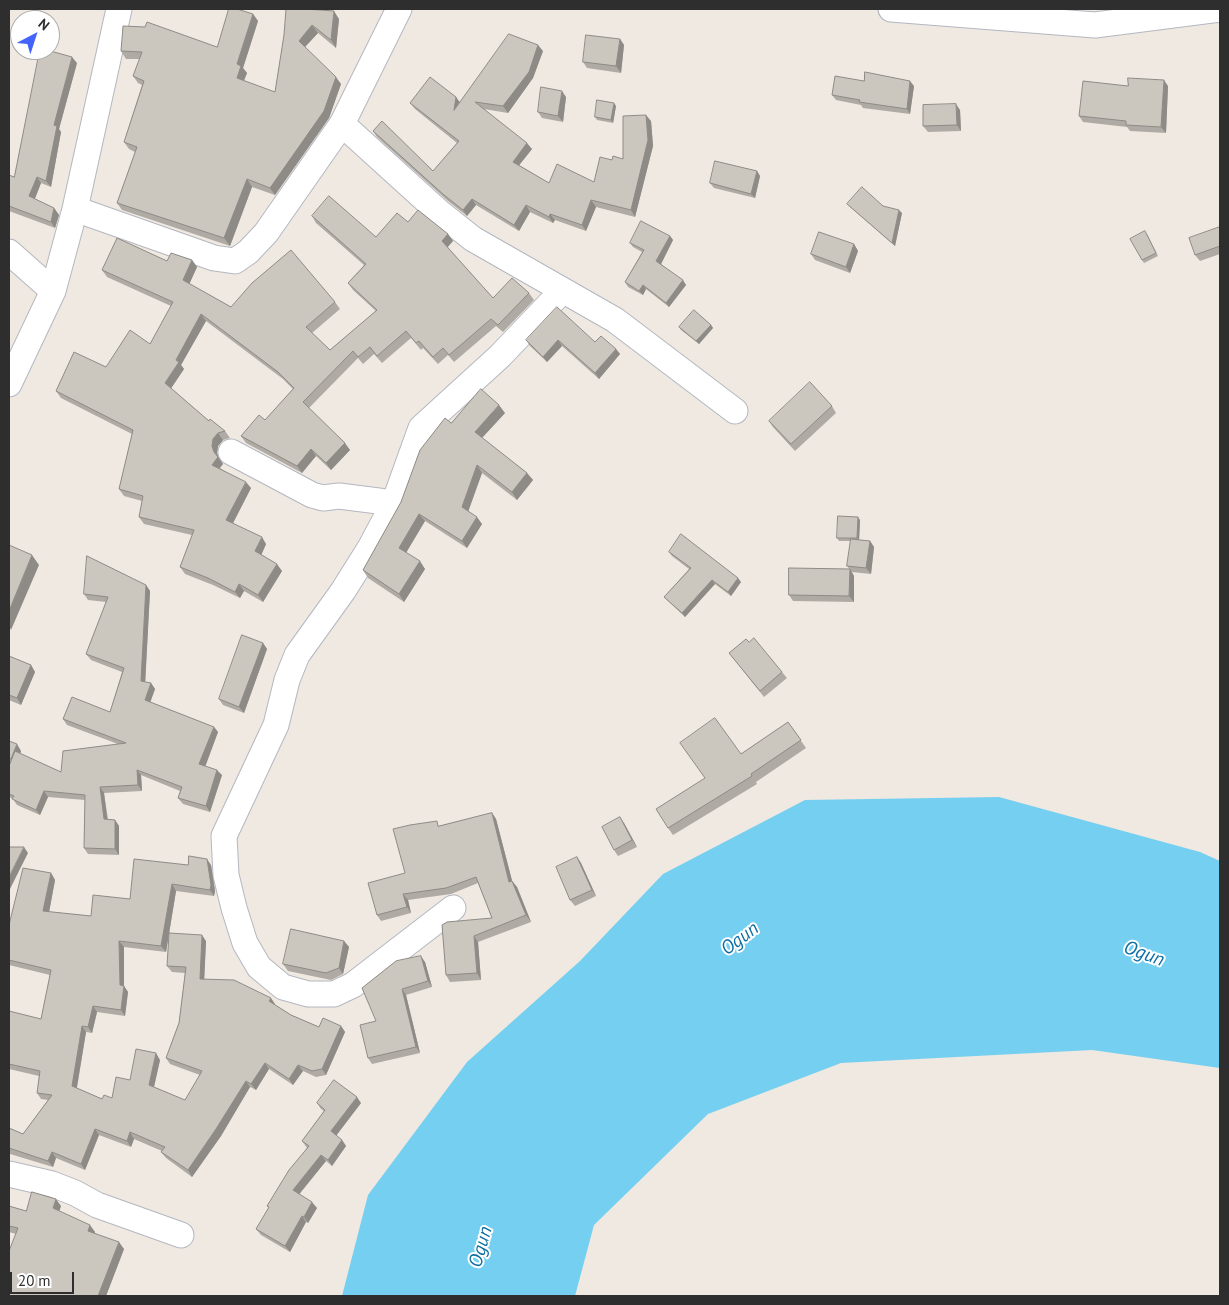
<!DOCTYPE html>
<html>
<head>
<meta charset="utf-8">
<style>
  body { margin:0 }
  #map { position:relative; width:1229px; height:1305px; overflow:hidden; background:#efe9e1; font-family:"PT Sans",sans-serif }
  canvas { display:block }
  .frame { position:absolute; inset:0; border:10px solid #2e2e2e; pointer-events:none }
  .north { position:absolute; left:10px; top:10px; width:50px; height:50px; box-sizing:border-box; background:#fff; border:1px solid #ababab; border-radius:50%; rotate:40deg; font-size:14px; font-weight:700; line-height:20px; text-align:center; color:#2e2e2e }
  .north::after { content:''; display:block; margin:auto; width:18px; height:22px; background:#4264fb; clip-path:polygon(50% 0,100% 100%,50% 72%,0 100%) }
  .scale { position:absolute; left:10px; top:1272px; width:64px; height:22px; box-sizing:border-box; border:2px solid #2e2e2e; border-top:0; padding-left:6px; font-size:15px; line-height:18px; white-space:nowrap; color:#2e2e2e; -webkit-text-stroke:4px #fff; paint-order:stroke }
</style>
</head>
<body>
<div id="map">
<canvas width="1229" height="1305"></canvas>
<div class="frame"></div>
<div class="north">N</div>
<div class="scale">20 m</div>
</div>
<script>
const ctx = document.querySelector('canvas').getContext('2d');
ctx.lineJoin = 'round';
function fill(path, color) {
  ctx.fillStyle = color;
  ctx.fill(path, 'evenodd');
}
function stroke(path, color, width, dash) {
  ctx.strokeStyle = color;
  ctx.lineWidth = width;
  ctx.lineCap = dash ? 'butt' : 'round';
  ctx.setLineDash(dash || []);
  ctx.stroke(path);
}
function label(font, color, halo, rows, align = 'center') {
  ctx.font = font + ' "PT Sans",sans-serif';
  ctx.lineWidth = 4;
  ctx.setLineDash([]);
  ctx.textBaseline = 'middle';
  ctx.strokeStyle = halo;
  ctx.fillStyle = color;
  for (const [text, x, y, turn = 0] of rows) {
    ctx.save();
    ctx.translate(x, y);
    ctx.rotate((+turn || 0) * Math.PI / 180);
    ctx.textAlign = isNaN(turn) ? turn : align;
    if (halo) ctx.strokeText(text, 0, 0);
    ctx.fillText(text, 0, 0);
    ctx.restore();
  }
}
const water = new Path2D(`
  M999 797 1200 852 1220 861V1068L1092 1050 841 1063 708 1114 594 1225 575 1296H342L368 1195 467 1062 580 961 663 874 805 800Z`);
const minor = new Path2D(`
  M891 9 1095 25 1220 9
  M342 124 439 212 473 239 615 320 735 411
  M75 209 214 258 235 261 248 252 266 233 342 124 399 9
  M9 252 53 291
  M9 384 53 291 75 209 119 9
  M231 452 312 495 323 498 339 496 394 503
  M453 908 353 985 334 994H308L283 987 259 967 245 943 234 908 226 875 224 836 276 725 287 680 297 655 343 591 370 548 394 503 421 428 500 356 562 291
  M9 1174 52 1184 75 1193 97 1205 181 1235`);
const wall = new Path2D(`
  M253 14 258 21 243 68 247 73 244 81 275 92 284 35 339 19 336 48 318 33 305 47 341 84 329 118 275 195 252 187 230 246 122 210 117 203 135 152 129 149 124 142 142 85 138 83 133 76 140 59H126L121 51 217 47Z
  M620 39 624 45 621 73 587 68 583 62Z
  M543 51 533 78 508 113 484 109 532 149 519 165 549 183 594 182 612 160 623 159 651 121 653 146 635 217 596 207 586 231 555 220 553 223 530 212 519 231 476 205 467 216 448 201 377 137 373 131 433 171 457 143 415 109 410 103 456 97 459 102Z
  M77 63 59 129 61 132 51 187 41 183 35 199 54 208 59 215 55 228 9 211V175L14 177Z
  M864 81 914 86 910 114 863 108 861 105 836 100 832 95Z
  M1128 86H1168L1166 133 1130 131 1127 127 1083 122 1079 116Z
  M566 97 563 122 542 118 538 112Z
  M616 106 613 123 597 120 595 117Z
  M960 110 961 131 928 132 923 126Z
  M757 171 760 176 755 198 714 188 710 183Z
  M847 204 883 206 902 213 895 246 850 207Z
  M312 216 376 237 408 222 448 234 453 241 447 247 493 298 529 293 534 300 503 332 496 326 454 362 448 355 438 364 423 348 421 350 411 338 382 363 374 354 363 364 358 358 309 408 350 450 331 470 316 456 302 473 246 443 241 436 265 420 293 389 283 379 206 321 181 365 184 369 171 388 209 421 225 431 230 438 223 440 218 446 217 453 218 456 223 464 220 468 251 488 233 523 266 544 261 555 282 571 263 602 244 591 240 598 213 585 185 574 180 567 192 535 144 524 139 517 142 501 124 496 119 489 132 434 61 398 56 391 106 367 150 344 171 306 107 277 102 270 167 261 192 260 197 267 189 284 231 307 335 302 340 309 312 333 330 350 376 311 353 290 348 283 364 265 316 223Z
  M1220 227V254L1200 261 1195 255Z
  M1147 234 1158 256 1144 263 1142 260Z
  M670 236 673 240 661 264 686 285 669 307 646 289 643 295 628 287 625 282 642 252 633 247 630 243Z
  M854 244 858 251 850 273 815 260 811 254Z
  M711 325 713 328 699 344 681 330 679 327Z
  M526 340 595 342 616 349 620 354 599 379 562 346 547 362 530 346Z
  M832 406 836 413 795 451 773 427 769 421Z
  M505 413 482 438 527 473 533 480 517 500 482 473 468 511 482 524 467 548 425 521 406 553 425 569 404 602 368 578 363 570 451 423Z
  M860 520 859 540 870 541 874 547 871 574 852 572 847 566 851 541H839L837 538Z
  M669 552 741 582 731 596 715 584 685 617 668 601 664 597 689 569 672 556Z
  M850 569 854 576V602L793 601 789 595Z
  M146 585 150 591 145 682 151 683 155 689 150 702 214 727 218 732 205 766 222 775 210 812 183 804 178 798 180 791 141 775 142 791 104 793 108 819 115 820 119 826V855L88 854 84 848 85 800 48 797 40 815 17 805 13 799 9 797V766L10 763H9V741L21 751 20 754 61 772 118 744 67 725 63 719 110 712 122 672 91 660 86 654 106 602 88 600 84 594Z
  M749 642 782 672 787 678 764 697 729 653Z
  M263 643 267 649 244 713 223 705 219 699Z
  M9 656 31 665 35 672 21 705 9 700V701Z
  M788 722 806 748 756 782 757 784 673 835 668 828 741 754Z
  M492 813 496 819 512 881 517 887 531 922 478 942 481 980 450 982 446 975 442 925 492 918 478 883 451 894 408 900 411 913 381 921 377 915 405 873 440 826Z
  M624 823 637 847 618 856 614 850Z
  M577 857 581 863 596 896 575 906 570 900Z
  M188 865H211L215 891 214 896 176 891 166 952 124 947V986L128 992 125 1016 97 1012 92 1033 86 1032 77 1088 102 1099 112 1098 130 1080 160 1060 154 1087 185 1100 200 1075 170 1064 166 1058 179 1023 185 973 172 972 167 966 206 941 204 979 275 1004V1005L291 1015 319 1027 341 1026 345 1032 326 1075 316 1077 303 1071 293 1085 269 1069 256 1090 250 1087 221 1136 192 1177 166 1158 161 1152 162 1151 134 1139 131 1147 99 1135 85 1170 56 1158 53 1167 10 1154 9 1155V1128L23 1134 48 1100 41 1099 37 1093 39 1076 9 1069V1011L41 1019 50 975 9 965V925L51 873 55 880 49 912 91 916 130 899Z
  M344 941 349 947 343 974 331 980 288 971 283 964Z
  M425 962 432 987 406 995 420 1053 372 1064 368 1058 376 1021Z
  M317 1103H361L336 1136 342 1140 346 1146 332 1166 326 1161 299 1194 317 1208 308 1223 306 1222 290 1252 261 1235 256 1229 269 1208 267 1206 307 1148 302 1141 324 1111 321 1109Z
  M9 1206 26 1211 61 1206 59 1211 95 1232V1233L124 1249 106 1296H9L16 1234 9 1232Z`);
const shadedWall = new Path2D(`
  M334 11 339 19 336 48 331 40Z
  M253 14 258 21 243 68 247 73 242 85 237 78V64Z
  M312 25 318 33 304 48 299 41Z
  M620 39 624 45 621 73 616 66Z
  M538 45 543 51 533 78 508 113 503 106Z
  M72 57 77 63 59 129 61 132 51 187 46 181 54 125Z
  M336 77 341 84 329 118 275 195 270 188Z
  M1164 80 1168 86 1166 133 1161 127Z
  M910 81 914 86 910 114 907 109Z
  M562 91 566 97 563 122 558 116Z
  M456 97 461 104 454 110Z
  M614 103 616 106 613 123 611 120Z
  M956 104 960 110 961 131 957 125Z
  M646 115 651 121 653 146 635 217 631 210Z
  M527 143 532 149 517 168 513 162Z
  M757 171 760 176 755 198 751 194Z
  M37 177 41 183 33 203 29 196Z
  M247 179 252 187 230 246 224 238Z
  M472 199 476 205 467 216 463 210Z
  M591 200 596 207 586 231 582 225Z
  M526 205 530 212 519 231 514 225Z
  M54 208 59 215 55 228 51 222Z
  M899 210 902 213 895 246 892 243Z
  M550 214 555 220 553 223 549 217Z
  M448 234 453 241 447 248 442 241Z
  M670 236 673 240 660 266 656 261Z
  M854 244 858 251 850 273 846 267Z
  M192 260 197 267 188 287 183 280Z
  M683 280 686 285 669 307 666 303Z
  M643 285 646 289 643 295 639 291Z
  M201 314 206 321 181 365 184 369 170 390 165 383 176 360Z
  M711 325 713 328 699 344 696 341Z
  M558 340 562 346 547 362 543 357Z
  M616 349 620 354 599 379 595 373Z
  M499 405 505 413 480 440 475 432Z
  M218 433 223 440 218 446 217 453 218 457 223 464 217 471 212 465 214 452 212 446 213 439Z
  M345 443 350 450 331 470 326 463Z
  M311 449 316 456 302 473 297 466Z
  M477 465 482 473 467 515 462 507Z
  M527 473 533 480 517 500 512 492Z
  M246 482 251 488 231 527 226 520Z
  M419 514 425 521 404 556 399 548Z
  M477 517 482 524 467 548 462 541Z
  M858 517 860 520 859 541 857 538Z
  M262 537 266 544 260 558 255 551Z
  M870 541 874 547 871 574 866 568Z
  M32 555 39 565 11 630 9 626V611Z
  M420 561 425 569 404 602 399 594Z
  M277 564 282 571 263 602 258 595Z
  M850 569 854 576V602L849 596Z
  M738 578 741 582 731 596 728 592Z
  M712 580 715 584 685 617 682 613Z
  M239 584 244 591 240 598 235 592Z
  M146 585 150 591 145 687 141 681Z
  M263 643 267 649 244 713 239 707Z
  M31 665 35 672 21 705 17 698Z
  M151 683 155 689 149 706 145 700Z
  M214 727 218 732 204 770 199 764Z
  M17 744 21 751 15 766 11 759Z
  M137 770 141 775 142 791 138 785Z
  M217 770 222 775 210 812 206 806Z
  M100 787 104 793 108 825 104 819Z
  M44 791 48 797 40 815 36 810Z
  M492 813 496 819 514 888 509 882Z
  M620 817 624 823 637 847 632 840Z
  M115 820 119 826V855L115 849Z
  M24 847 28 853 9 891V877Z
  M577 857 581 863 596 896 592 890Z
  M207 859 211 865 215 891 214 896 210 890Z
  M51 873 55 880 48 918 43 911Z
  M512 881 517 887 531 922 526 915Z
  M172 884 176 891 166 952 161 946Z
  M403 894 408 900 411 913 407 907Z
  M202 935 206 941 204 985 200 979Z
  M474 936 478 942 481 980 477 973Z
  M119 941 124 947V986L128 992 125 1016 121 1010 120 985Z
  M344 941 349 947 343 974 339 968Z
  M421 956 425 962 432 987 428 981Z
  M402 989 406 995 420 1053 416 1047Z
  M271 998 275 1004 274 1008 269 1001Z
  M93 1006 97 1012 92 1033 88 1027Z
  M82 1026 86 1032 76 1092 72 1086Z
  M341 1026 345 1032 326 1075 322 1069Z
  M156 1053 160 1060 153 1091 149 1085Z
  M265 1063 269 1069 256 1090 251 1084Z
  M298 1065 303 1071 293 1085 289 1079Z
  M246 1081 250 1087 221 1136 192 1177 188 1170Z
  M357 1097 361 1103 335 1137 331 1131Z
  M95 1129 99 1135 85 1170 81 1164Z
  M130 1132 134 1139 131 1147 127 1141Z
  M342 1140 346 1146 332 1166 328 1160Z
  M52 1152 56 1158 53 1167 48 1161Z
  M321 1155 326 1161 297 1197 293 1190Z
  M56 1199 61 1206 58 1215 53 1208Z
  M312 1202 317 1208 308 1223 304 1217Z
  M302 1216 306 1222 290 1252 285 1246Z
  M90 1225 95 1232 93 1237 88 1231Z
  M119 1242 124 1249 106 1296H98Z`);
const building = new Path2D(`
  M229 9H237L253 14 237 64 241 66 237 78 275 92 284 35 286 9H306L334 11 331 40 312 25 299 41 336 77 324 111 270 188 247 179 224 238 117 203 137 147 124 142 144 81 133 76 142 52 121 51 123 26 145 27 147 22 217 47Z
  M509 34 538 45 529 72 503 106 475 102 527 143 513 162 549 183 557 164 594 182 600 157 612 160 613 156 623 159V116L646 115 648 140 631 210 591 200 582 225 550 214 549 217 526 205 514 225 472 199 463 210 444 195 373 131 382 121 433 171 459 141 410 103 430 77 456 97 454 110Z
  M586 35 620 39 616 66 583 62Z
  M40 50H47L72 57 54 125 57 126 46 181 37 177 29 196 54 208 51 222 9 206V175L14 177Z
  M865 72 910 81 907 109 859 102 860 100 832 95 835 76 864 81Z
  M1128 78 1164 80 1161 127 1126 125V121L1079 116 1083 81 1128 86Z
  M541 87 562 91 558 116 538 112Z
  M597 100 614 103 611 120 595 117Z
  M956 104 957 125 923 126V105Z
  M715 161 757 171 751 194 710 183Z
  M862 187 883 206 899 210 892 243 847 204Z
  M329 196 376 237 397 213 408 222 418 210 448 234 442 241 493 298 512 278 529 293 498 325 491 319 449 355 443 348 433 357 419 341 416 343 406 331 377 356 370 347 358 357 353 351 303 402 345 443 326 463 311 449 297 466 241 436 259 415 265 420 294 388 278 372 201 314 176 360 179 362 165 383 209 421 210 419 225 431 218 433 213 439 212 446 214 452 218 457 212 465 246 482 226 520 262 537 255 551 277 564 258 595 239 584 235 592 208 578 180 567 194 530 139 517 143 496 119 489 133 430 56 391 74 352 106 367 130 330 150 344 173 302 102 270 117 238 167 261 171 253 192 260 183 280 231 307 252 283 291 250 335 302 306 327 330 350 377 310 348 283 366 264 312 216Z
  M641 221 670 236 656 261 683 280 666 303 643 285 639 291 625 282 644 250 630 243Z
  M1220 227V246L1195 255 1189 238Z
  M1145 231 1156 253 1142 260 1130 239Z
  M819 232 854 244 846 267 811 254Z
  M557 307 595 342 601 336 616 349 595 373 558 340 543 357 526 340Z
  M694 310 711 325 696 341 679 327Z
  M810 382 832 406 791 444 769 421Z
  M481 389 499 405 475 432 527 473 512 492 477 465 462 507 477 517 462 541 419 514 399 548 420 561 399 594 363 570 401 502 420 450 445 418 451 423Z
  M838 516 858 517 857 538H837Z
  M681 534 738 578 728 592 712 580 682 613 664 597 691 568 669 552Z
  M851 539 870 541 866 568 847 566Z
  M9 545 32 555 9 611Z
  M87 556 146 585 141 681 151 683 145 700 214 727 199 764 217 770 206 806 178 798 182 787 137 770 138 785 100 787 104 819 115 820V849L84 848 85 795 44 791 36 810 12 799 14 796 9 794V766L15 751 61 772 63 751 126 743 63 719 72 697 110 712 124 668 86 654 108 597 84 594Z
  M789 568 850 569 849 596 789 595Z
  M242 635 263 643 239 707 219 699Z
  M754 638 782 672 760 691 729 653 746 639 749 642Z
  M9 656 31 665 17 698 9 695Z
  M715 718 741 754 788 722 801 740 751 774 752 776 668 828 656 809 705 778 680 743Z
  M9 741 17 744 11 759 9 758Z
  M492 813 509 882 512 881 526 915 474 936 477 973 446 975 442 925 447 922 492 918 476 877 446 888 403 894 407 907 377 915 368 883 405 873 393 829 410 825 437 821 438 826Z
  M620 817 632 840 614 850 602 827Z
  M9 847H24L9 877Z
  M189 856 207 859 211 885 210 890 172 884 161 946 119 941 120 985 124 986 121 1010 93 1006 88 1027 82 1026 72 1086 102 1099 104 1095 112 1098 116 1077 130 1080 136 1049 156 1053 149 1085 185 1100 202 1071 166 1058 179 1023 186 967 167 966 169 933 202 935 200 979 234 980 271 998 269 1001 291 1015 319 1027 323 1018 341 1026 322 1069 312 1071 298 1065 289 1079 265 1063 251 1084 246 1081 216 1129 188 1170 161 1152 165 1147 130 1132 127 1141 95 1129 81 1164 52 1152 48 1161 9 1148V1128L23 1134 52 1095 37 1093 40 1071 9 1064V1011L41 1019 51 970 9 960V925L23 868 51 873 43 911 91 916 93 895 130 899 134 859 188 865Z
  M577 857 592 890 570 900 556 867Z
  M291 929 344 941 339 968 326 973 283 964Z
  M421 956 428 981 402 989 416 1047 368 1058 360 1025 376 1021 362 988 396 961Z
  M334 1080 357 1097 331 1131 342 1140 328 1160 321 1155 293 1190 312 1202 304 1217 302 1216 285 1246 256 1229 269 1207 267 1206 289 1170 309 1146 302 1141 325 1110 317 1103Z
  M32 1192 56 1199 53 1208 90 1225 88 1231 119 1242 98 1296H9V1251L18 1228 9 1226V1206L26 1211Z`);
const waterNames = [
  ["Ogun",740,939,-37],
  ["Ogun",1144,954,20],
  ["Ogun",481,1247,-74]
];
fill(water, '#75cff0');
stroke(minor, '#b4b7c1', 27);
stroke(minor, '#fff', 25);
fill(wall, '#afaba4');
fill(shadedWall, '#8e8b86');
fill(building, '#cbc7bf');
stroke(building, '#8e8b86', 1);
label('italic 19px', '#0d6fa3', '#fff', waterNames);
</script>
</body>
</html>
